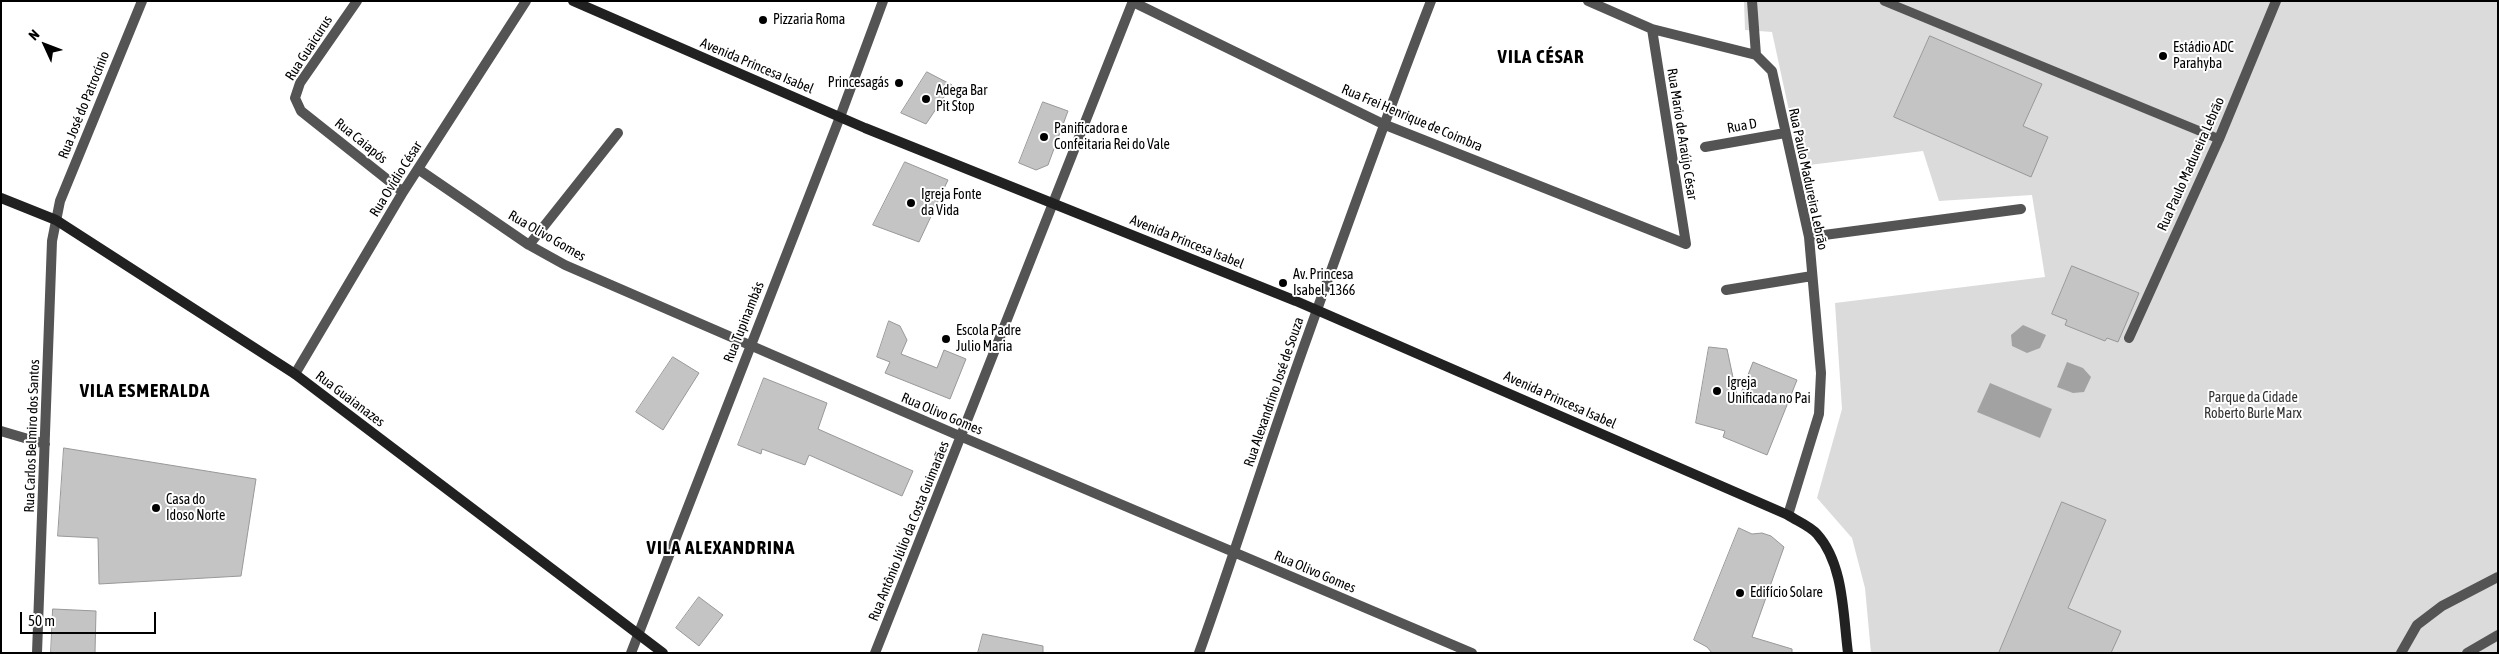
<!DOCTYPE html>
<html>
<head>
<meta charset="utf-8">
<style>
  body { margin:0 }
  #map { position:relative; width:2499px; height:654px; overflow:hidden; background:#fff; font-family:"Asap Condensed",sans-serif }
  canvas { display:block }
  .frame { position:absolute; inset:0; border:2px solid #000; pointer-events:none }
  .north { position:absolute; left:20px; top:20px; width:50px; height:50px; -webkit-text-stroke:4px #fff; paint-order:stroke; rotate:313deg; font-size:14px; font-weight:700; line-height:20px; text-align:center; color:#000 }
  .north::after { content:''; display:block; margin:auto; width:18px; height:22px; background:#000; clip-path:polygon(50% 0,100% 100%,50% 72%,0 100%) }
  .scale { position:absolute; left:20px; top:612px; width:136px; height:22px; box-sizing:border-box; border:2px solid #000; border-top:0; padding-left:6px; font-size:15px; line-height:18px; white-space:nowrap; color:#000; -webkit-text-stroke:4px #fff; paint-order:stroke }
</style>
</head>
<body>
<div id="map">
<canvas width="2499" height="654"></canvas>
<div class="frame"></div>
<div class="north">N</div>
<div class="scale">50 m</div>
</div>
<script>
const ctx = document.querySelector('canvas').getContext('2d');
ctx.lineJoin = 'round';
function fill(path, color) {
  ctx.fillStyle = color;
  ctx.fill(path, 'evenodd');
}
function stroke(path, color, width, dash) {
  ctx.strokeStyle = color;
  ctx.lineWidth = width;
  ctx.lineCap = dash ? 'butt' : 'round';
  ctx.setLineDash(dash || []);
  ctx.stroke(path);
}
function label(font, color, halo, rows, align = 'center') {
  ctx.font = font + ' "Asap Condensed",sans-serif';
  ctx.lineWidth = 4;
  ctx.setLineDash([]);
  ctx.textBaseline = 'middle';
  ctx.strokeStyle = halo;
  ctx.fillStyle = color;
  for (const [text, x, y, turn = 0] of rows) {
    ctx.save();
    ctx.translate(x, y);
    ctx.rotate((+turn || 0) * Math.PI / 180);
    ctx.textAlign = isNaN(turn) ? turn : align;
    if (halo) ctx.strokeText(text, 0, 0);
    ctx.fillText(text, 0, 0);
    ctx.restore();
  }
}
const green = new Path2D(`
  M1744 1H2498V653H1871L1865 588 1852 538 1817 498 1842 409 1835 303 2045 277 2032 195 1939 201 1923 151 1801 166 1772 32 1745 30Z`);
const water = new Path2D(`
  M2023 325 2046 335 2040 348 2027 353 2012 346 2011 335Z
  M2067 362 2083 368 2091 377 2084 392 2073 393 2057 387Z
  M1990 383 2052 409 2040 438 1977 412Z`);
const building = new Path2D(`
  M1930 36 2042 84 2023 126 2048 137 2031 177 1894 117Z
  M927 72 952 85 926 124 901 113Z
  M1043 102 1068 111 1048 165 1036 170 1019 163Z
  M905 162 948 180 919 242 873 225Z
  M2072 266 2139 293 2118 342 2107 338 2105 341 2065 325 2067 320 2052 314Z
  M889 321 900 326 907 340 901 354 937 368 944 350 966 359 950 399 885 373 890 362 877 357Z
  M1709 347 1727 349 1738 401 1753 362 1797 380 1767 455 1723 437 1725 431 1696 423Z
  M673 357 699 373 663 430 636 412Z
  M764 378 827 403 818 429 913 471 902 496 809 455 805 465 762 449 761 454 738 445Z
  M64 448 256 479 241 576 99 584 98 538 58 536Z
  M2062 502 2106 520 2068 608 2121 631 2111 653H1999Z
  M1739 528 1752 534 1762 533 1771 536 1784 547 1752 637 1792 649V653H1712L1707 647 1694 640Z
  M699 597 723 615 699 646 676 628Z
  M53 609 96 611 95 653H51Z
  M983 634 1043 646V653H978Z`);
const service = new Path2D(`
  M1884 1 2219 139`);
const minor = new Path2D(`
  M357 1 300 83 295 98 301 111 403 192
  M1588 1 1652 29 1756 55
  M1752 1 1756 55 1772 71 1809 237 1821 373 1819 414 1788 515
  M1133 2 1383 124 1686 244
  M1652 29 1686 244
  M1705 147 1785 133
  M418 169 529 245 565 265 962 437 1472 653
  M1809 237 2021 209
  M529 245 618 133
  M1726 290 1812 276
  M2129 338 2219 139 2276 1
  M295 374 403 192 526 1
  M1 431 45 444
  M37 653 52 241 60 201 142 1
  M631 653 840 117 883 1
  M875 653 1133 1
  M1199 653C1237 547 1270 440 1308 335 1348 223 1388 112 1431 1
  M2401 653 2417 625 2442 606 2498 577
  M2467 653 2498 635`);
const secondary = new Path2D(`
  M573 1 865 128 1296 301 1788 515C1797 521 1810 526 1817 534 1844 564 1843 615 1848 653
  M1 198 56 220 295 374 663 653`);
const markers = [
  [763,20,5,"#000"],
  [2163,56,5,"#000"],
  [899,83,5,"#000"],
  [926,99,5,"#000"],
  [1044,137,5,"#000"],
  [911,203,5,"#000"],
  [1283,283,5,"#000"],
  [946,339,5,"#000"],
  [1717,391,5,"#000"],
  [156,508,5,"#000"],
  [1740,593,5,"#000"]
];
const poiNames = [
  ["Pizzaria Roma",773,20],
  ["Estádio ADC",2173,48],
  ["Parahyba",2173,64],
  ["Princesagás",889,83,"right"],
  ["Adega Bar",936,91],
  ["Pit Stop",936,107],
  ["Panificadora e",1054,129],
  ["Confeitaria Rei do Vale",1054,145],
  ["Igreja Fonte",921,195],
  ["da Vida",921,211],
  ["Av. Princesa",1293,275],
  ["Isabel, 1366",1293,291],
  ["Escola Padre",956,331],
  ["Julio Maria",956,347],
  ["Igreja",1727,383],
  ["Unificada no Pai",1727,399],
  ["Casa do",166,500],
  ["Idoso Norte",166,516],
  ["Edifício Solare",1750,593]
];
const streetNames = [
  ["Rua Guaicurus",309,48,-57],
  ["Avenida Princesa Isabel",757,66,23],
  ["Rua José do Patrocínio",84,105,-68],
  ["Rua Frei Henrique de Coimbra",1412,118,23],
  ["Rua D",1742,126,-10],
  ["Rua Mario de Araújo César",1682,134,81],
  ["Rua Caiapós",361,141,39],
  ["Rua Paulo Madureira Lebrão",2191,164,-66],
  ["Rua Ovídio César",396,179,-58],
  ["Rua Paulo Madureira Lebrão",1808,179,78],
  ["Rua Olivo Gomes",547,236,30],
  ["Avenida Princesa Isabel",1187,242,22],
  ["Rua Tupinambás",744,322,-68],
  ["Rua Alexandrino José de Souza",1274,392,-71],
  ["Rua Guaianazes",350,399,37],
  ["Avenida Princesa Isabel",1560,400,24],
  ["Rua Olivo Gomes",942,414,23],
  ["Rua Carlos Belmiro dos Santos",32,436,-88],
  ["Rua Antônio Júlio da Costa Guimarães",909,531,-68],
  ["Rua Olivo Gomes",1315,572,23]
];
const parkNames = [
  ["Parque da Cidade",2253,398],
  ["Roberto Burle Marx",2253,414]
];
const districtNames = [
  ["VILA CÉSAR",1541,57],
  ["VILA ESMERALDA",145,391],
  ["VILA ALEXANDRINA",721,548]
];
fill(green, '#dbdbdb');
fill(water, '#a2a2a2');
fill(building, '#c4c4c4');
stroke(building, '#989898', 1);
stroke(service, '#545454', 9);
stroke(minor, '#545454', 10);
stroke(secondary, '#212121', 10);
for (const [x, y, r, color] of markers) {
  const dot = new Path2D();
  dot.arc(x, y, r, 0, 2 * Math.PI);
  ctx.fillStyle = color;
  ctx.fill(dot);
  stroke(dot, '#fff', 2);
}
label('14px', '#000', '#fff', poiNames, 'left');
label('14px', '#000', '#fff', streetNames);
label('14px', '#323232', '#fff', parkNames);
ctx.letterSpacing = '1px';
label('bold 19px', '#000', '#fff', districtNames);
ctx.letterSpacing = '0px';
</script>
</body>
</html>
